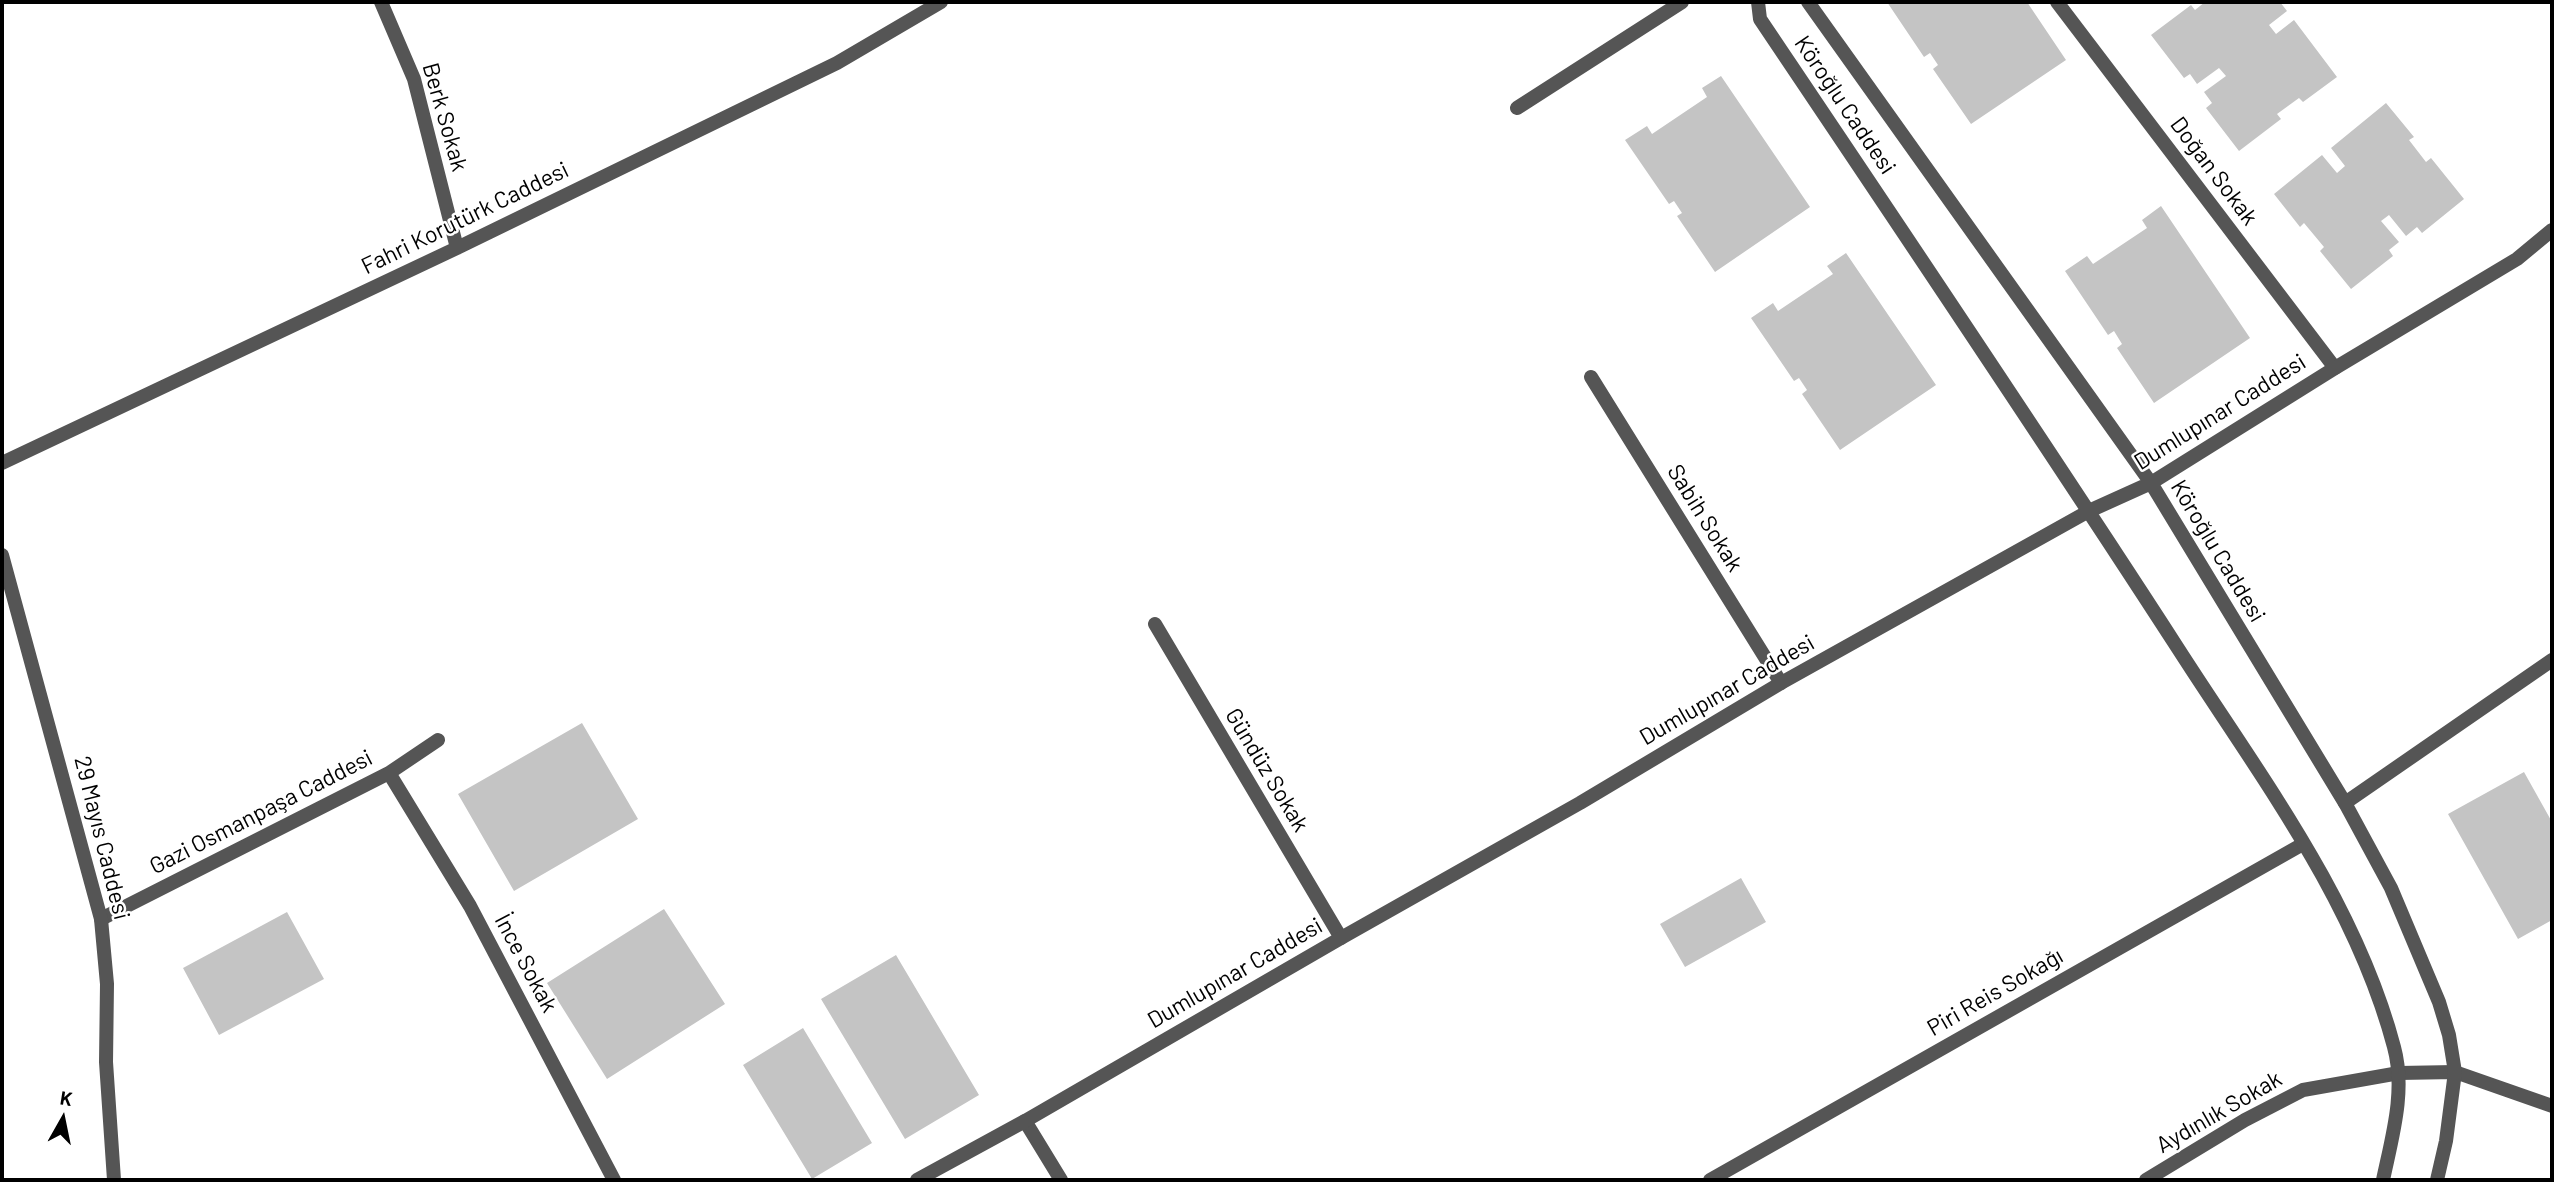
<!DOCTYPE html>
<html>
<head>
<meta charset="utf-8">
<style>
  body { margin:0 }
  #map { position:relative; width:2554px; height:1182px; overflow:hidden; background:#fff; font-family:Barlow,sans-serif }
  canvas { display:block }
  .frame { position:absolute; inset:0; border:4px solid #000; pointer-events:none }
  .north { position:absolute; left:28px; top:1084px; width:70px; height:70px; -webkit-text-stroke:5px #fff; paint-order:stroke; rotate:9deg; font-size:19px; font-weight:700; line-height:28px; text-align:center; color:#000 }
  .north::after { content:''; display:block; margin:auto; width:24px; height:32px; background:#000; clip-path:polygon(50% 0,100% 100%,50% 72%,0 100%) }
</style>
</head>
<body>
<div id="map">
<canvas width="2554" height="1182"></canvas>
<div class="frame"></div>
<div class="north">K</div>
</div>
<script>
const ctx = document.querySelector('canvas').getContext('2d');
ctx.lineJoin = 'round';
function fill(path, color) {
  ctx.fillStyle = color;
  ctx.fill(path, 'evenodd');
}
function stroke(path, color, width, dash) {
  ctx.strokeStyle = color;
  ctx.lineWidth = width;
  ctx.lineCap = dash ? 'butt' : 'round';
  ctx.setLineDash(dash || []);
  ctx.stroke(path);
}
function label(font, color, halo, rows, align = 'center') {
  ctx.font = font + ' Barlow,sans-serif';
  ctx.lineWidth = 5;
  ctx.setLineDash([]);
  ctx.textBaseline = 'middle';
  ctx.strokeStyle = halo;
  ctx.fillStyle = color;
  for (const [text, x, y, turn = 0] of rows) {
    ctx.save();
    ctx.translate(x, y);
    ctx.rotate((+turn || 0) * Math.PI / 180);
    ctx.textAlign = isNaN(turn) ? turn : align;
    if (halo) ctx.strokeText(text, 0, 0);
    ctx.fillText(text, 0, 0);
    ctx.restore();
  }
}
const building = new Path2D(`
  M1887 2H2027L2066 60 1971 124 1933 69 1938 65 1930 53 1924 57Z
  M2205 2H2280L2287 11 2269 25 2276 34 2294 20 2337 77 2303 102 2299 98 2277 114 2281 119 2239 151 2206 108 2212 103 2204 92 2226 76 2219 68 2197 84 2190 74 2184 78 2151 35 2191 5 2195 10Z
  M1721 76 1810 207 1715 272 1677 216 1682 213 1674 201 1669 204 1625 140 1647 126 1652 134 1707 97 1702 88Z
  M2386 103 2414 137 2409 140 2426 162 2431 158 2464 199 2422 233 2417 227 2406 236 2389 215 2381 221 2399 242 2389 250 2393 256 2351 289 2320 251 2324 247 2304 223 2300 227 2274 194 2322 155 2337 173 2345 166 2331 148Z
  M2161 206 2250 338 2154 403 2117 348 2122 344 2114 331 2108 335 2065 271 2087 256 2093 264 2147 228 2142 220Z
  M1846 253 1936 385 1840 450 1802 394 1807 390 1799 378 1794 381 1751 318 1773 303 1778 311 1833 274 1827 266Z
  M582 723 638 819 514 891 458 794Z
  M2524 772 2552 822V920L2518 939 2448 814Z
  M1741 878 1766 922 1685 967 1660 924Z
  M664 909 725 1004 607 1079 547 983Z
  M287 912 324 979 219 1035 183 968Z
  M896 955 979 1095 905 1139 821 999Z
  M803 1028 872 1143 812 1179 743 1065Z`);
const minor = new Path2D(`
  M381 2 414 79 457 248
  M2057 2 2335 368
  M1517 108 1682 2
  M1591 377 1781 683
  M2 463 457 248 837 63 941 2
  M1155 624 1341 938
  M389 773 470 906 614 1180
  M2345 803 2552 660
  M101 919 389 773 438 740
  M1025 1121 1061 1180
  M1710 1180 2303 844
  M2146 1180 2245 1120 2303 1090 2399 1073 2455 1072 2552 1106`);
const tertiary = new Path2D(`
  M1758 2 1760 19C1901 229 2042 438 2179 650 2260 776 2355 900 2394 1047 2406 1091 2392 1137 2383 1180
  M1808 2 2151 483 2345 803 2391 888 2439 1002 2449 1035 2455 1072 2446 1141 2437 1180
  M2 555 101 919 107 984 106 1062 114 1180
  M917 1180 1025 1121 1341 938 1580 803 1781 683 2089 511 2151 483 2335 368 2517 259 2552 230`);
const streetNames = [
  ["Köroğlu Caddesi",1845,105,56],
  ["Berk Sokak",445,117,74],
  ["Doğan Sokak",2214,171,53],
  ["Fahri Korutürk Caddesi",465,218,-26],
  ["Dumlupınar Caddesi",2220,412,-32],
  ["Sabih Sokak",1705,518,58],
  ["Köroğlu Caddesi",2218,551,59],
  ["Dumlupınar Caddesi",1727,690,-30],
  ["Gündüz Sokak",1267,770,59],
  ["Gazi Osmanpaşa Caddesi",261,812,-27],
  ["29 Mayıs Caddesi",102,838,76],
  ["İnce Sokak",526,963,62],
  ["Dumlupınar Caddesi",1235,973,-30],
  ["Piri Reis Sokağı",1995,992,-30],
  ["Aydınlık Sokak",2219,1112,-30]
];
fill(building, '#c4c4c4');
stroke(minor, '#555', 14);
stroke(tertiary, '#555', 14);
label('23px', '#000', '#fff', streetNames);
</script>
</body>
</html>
